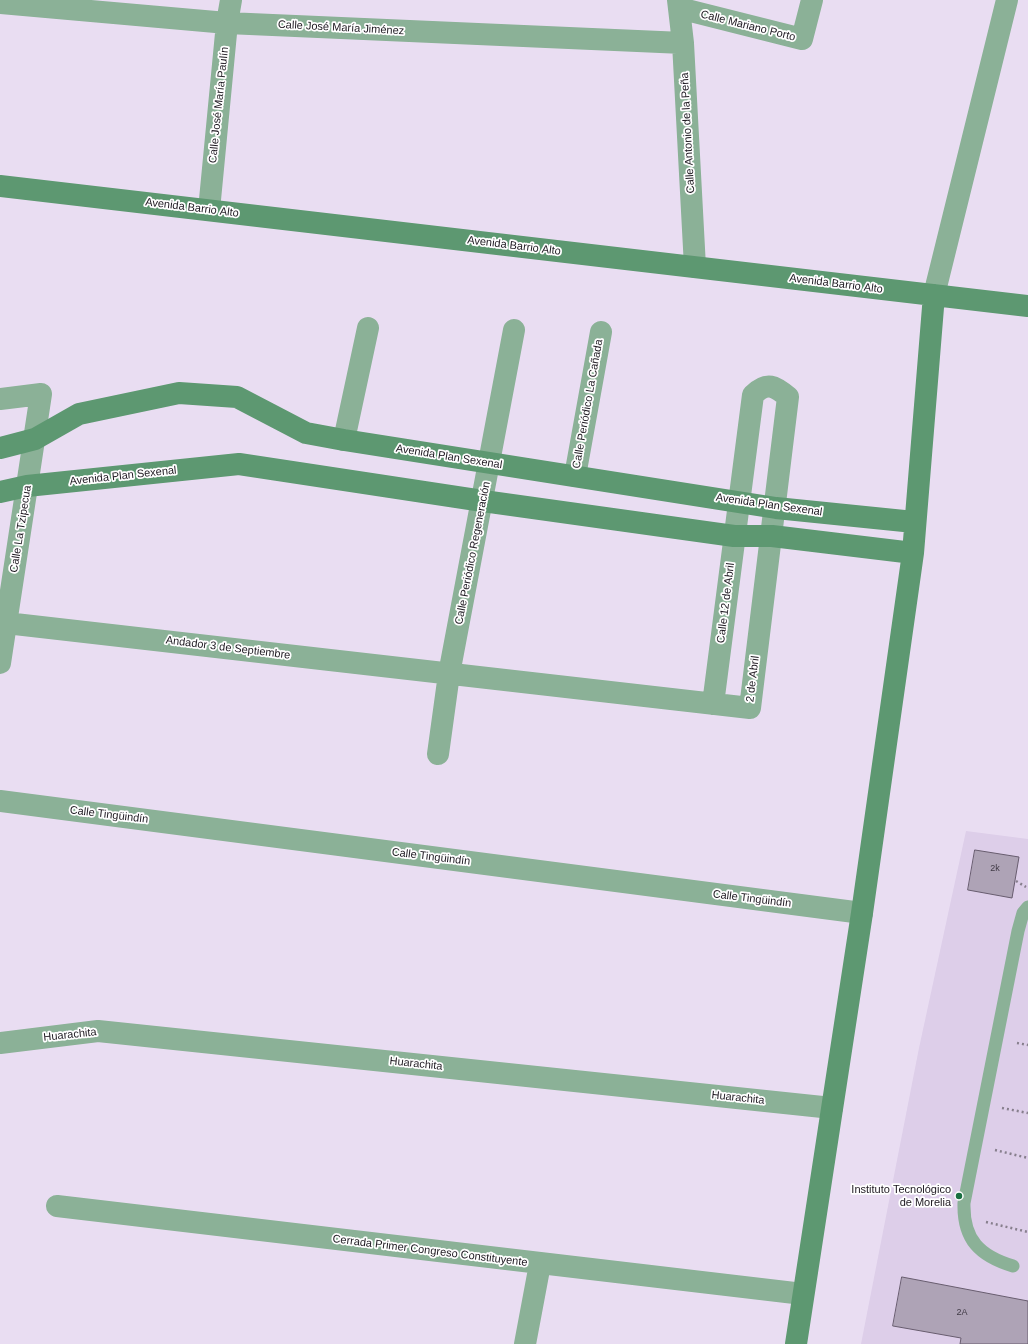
<!DOCTYPE html>
<html>
<head>
<meta charset="utf-8">
<style>
  body { margin:0 }
  canvas { display:block; background:#e9ddf2 }
</style>
</head>
<body>
<canvas width="1028" height="1344"></canvas>
<script>
const ctx = document.querySelector('canvas').getContext('2d');
ctx.lineJoin = 'round';
function fill(path, color) {
  ctx.fillStyle = color;
  ctx.fill(path, 'evenodd');
}
function stroke(path, color, width, dash) {
  ctx.strokeStyle = color;
  ctx.lineWidth = width;
  ctx.lineCap = dash ? 'butt' : 'round';
  ctx.setLineDash(dash || []);
  ctx.stroke(path);
}
function label(font, color, halo, rows, align = 'center') {
  ctx.font = font + ' Arial,sans-serif';
  ctx.lineWidth = 3.5;
  ctx.setLineDash([]);
  ctx.textBaseline = 'middle';
  ctx.strokeStyle = halo;
  ctx.fillStyle = color;
  for (const [text, x, y, turn = 0] of rows) {
    ctx.save();
    ctx.translate(x, y);
    ctx.rotate((+turn || 0) * Math.PI / 180);
    ctx.textAlign = isNaN(turn) ? turn : align;
    if (halo) ctx.strokeText(text, 0, 0);
    ctx.fillText(text, 0, 0);
    ctx.restore();
  }
}
const built = new Path2D(`
  M966 831 1028 839V1344H861L919 1048Z`);
const building = new Path2D(`
  M975 850 1019 857 1012 898 968 890Z
  M902 1277 1028 1301V1344H960L961 1338 893 1326Z`);
const path = new Path2D(`
  M1016 881 1026 887
  M1017 1043 1028 1045
  M1002 1108 1028 1113
  M995 1150 1028 1158
  M986 1222 1028 1232`);
const lane = new Path2D(`
  M1013 1266C980 1256 963 1240 964 1203L1018 931 1023 913 1028 907`);
const street = new Path2D(`
  M678 0 683 43 695 267
  M0 3 227 23 683 43
  M679 8 802 39 812 0
  M209 210 227 23 231 0
  M934 295 1007 0
  M0 399 41 394 0 663
  M344 440 368 328
  M575 476 601 332
  M6 623 750 708 788 397C775 386 767 381 753 395L713 704
  M438 754 449 674 514 330
  M0 801 862 913
  M0 1043 98 1031 832 1108
  M57 1206 803 1294
  M525 1344 540 1264`);
const secondary = new Path2D(`
  M0 186 1028 306
  M0 448 35 439 79 414 179 393 237 397 306 433 344 440 776 508 914 522
  M0 492 27 486 239 464 483 501 734 536H772L913 553
  M796 1344 862 913 913 553 934 295`);
const markers = [
  [959,1196,4,"#196f41"]
];
const numberNames = [
  ["2k",995,869],
  ["2A",962,1313]
];
const streetNames = [
  ["Calle Mariano Porto",748,26,14],
  ["Calle José María Jiménez",341,28,3],
  ["Calle José María Paulín",219,105,-84],
  ["Calle Antonio de la Peña",688,133,-93],
  ["Avenida Barrio Alto",192,208,7],
  ["Avenida Barrio Alto",514,246,7],
  ["Avenida Barrio Alto",836,284,7],
  ["Calle Periódico La Cañada",588,404,-80],
  ["Avenida Plan Sexenal",449,457,9],
  ["Avenida Plan Sexenal",123,476,-6],
  ["Avenida Plan Sexenal",769,505,8],
  ["Calle La Tzipecua",21,529,-81],
  ["Calle Periódico Regeneración",473,553,-79],
  ["Calle 12 de Abril",726,603,-83],
  ["Andador 3 de Septiembre",228,648,7],
  ["2 de Abril",753,679,-83],
  ["Calle Tingüindín",109,815,7],
  ["Calle Tingüindín",431,857,7],
  ["Calle Tingüindín",752,899,7],
  ["Huarachita",70,1035,-6],
  ["Huarachita",416,1064,6],
  ["Huarachita",738,1098,6],
  ["Cerrada Primer Congreso Constituyente",430,1251,7]
];
const poiNames = [
  ["Instituto Tecnológico",951,1190],
  ["de Morelia",951,1203]
];
fill(built, '#ddcee9');
fill(building, '#aea3b6');
stroke(building, '#685d6f', 1);
stroke(path, '#877f8d', 2.5, [2, 3]);
stroke(lane, '#8bb197', 13);
stroke(street, '#8bb197', 22);
stroke(secondary, '#5d9871', 22);
for (const [x, y, r, color] of markers) {
  const dot = new Path2D();
  dot.arc(x, y, r, 0, 2 * Math.PI);
  ctx.fillStyle = color;
  ctx.fill(dot);
  stroke(dot, '#fff', 1.5);
}
label('9px', '#413b46', null, numberNames);
label('11px', '#1d1820', '#fff', streetNames);
label('11px', '#1d1820', '#fff', poiNames, 'right');
</script>
</body>
</html>
